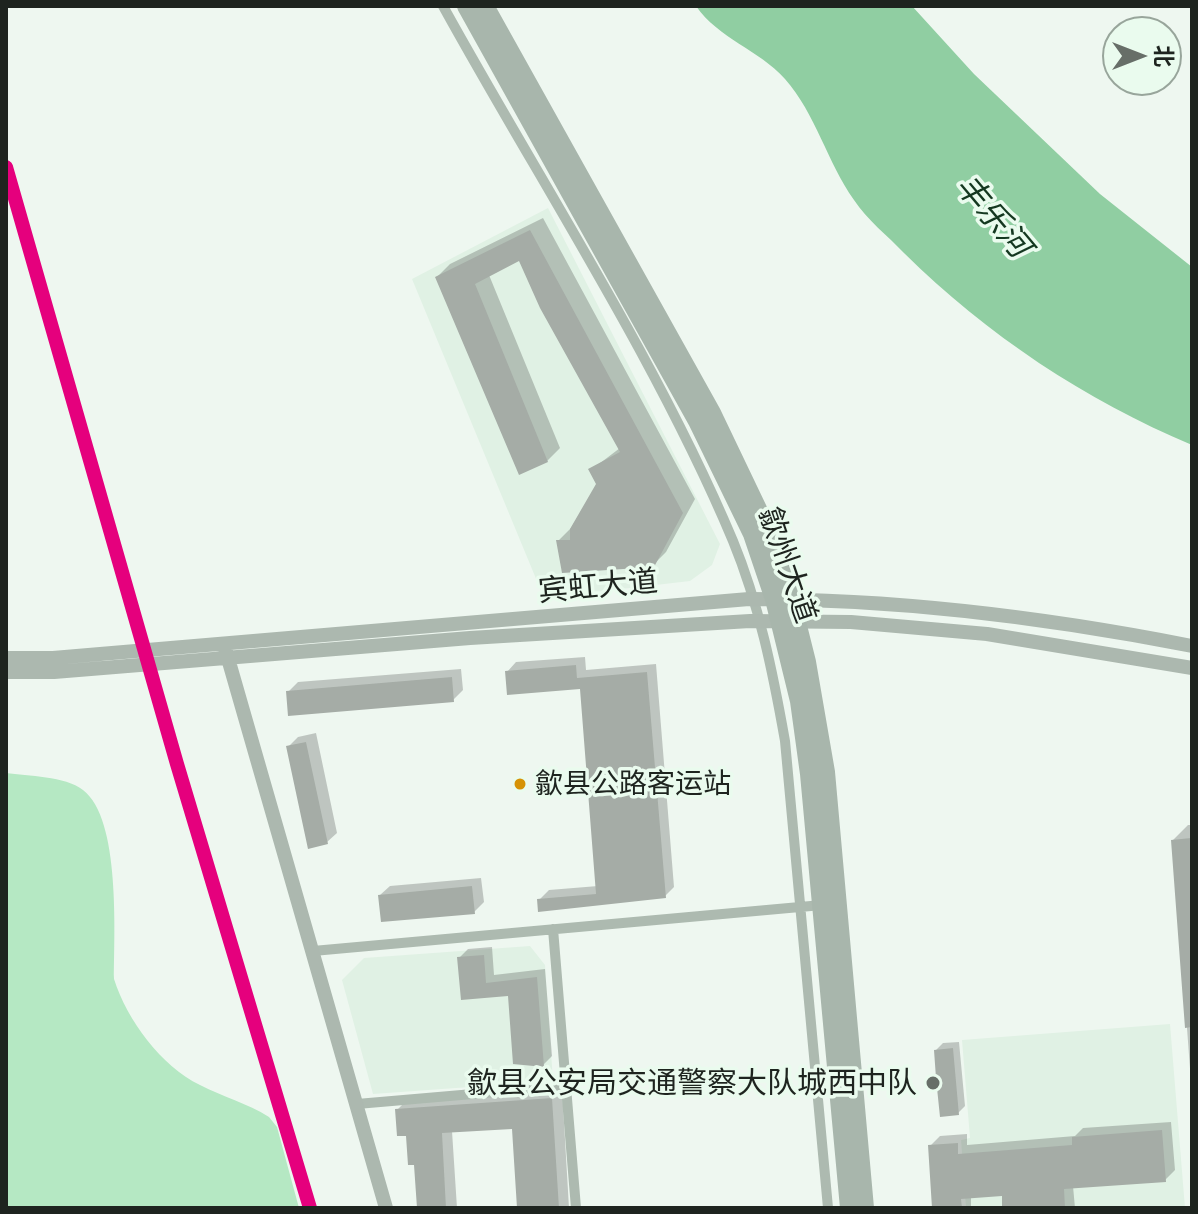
<!DOCTYPE html>
<html>
<head>
<meta charset="utf-8">
<style>
  body { margin:0 }
  #map { position:relative; width:1198px; height:1214px; overflow:hidden; background:#eef7f0; font-family:Commissioner,"Noto Sans SC",sans-serif }
  canvas { display:block }
  .frame { position:absolute; inset:0; border:8px solid #1e241f; pointer-events:none }
  .north { position:absolute; left:1102px; top:16px; width:80px; height:80px; box-sizing:border-box; background:#eafbee; border:2px solid #98a59b; border-radius:50%; rotate:90deg; font-size:22px; font-weight:700; line-height:32px; text-align:center; color:#1e241f }
  .north::after { content:''; display:block; margin:auto; width:28px; height:36px; background:#676e68; clip-path:polygon(50% 0,100% 100%,50% 72%,0 100%) }
</style>
</head>
<body>
<div id="map">
<canvas width="1198" height="1214"></canvas>
<div class="frame"></div>
<div class="north">北</div>
</div>
<script>
const ctx = document.querySelector('canvas').getContext('2d');
ctx.lineJoin = 'round';
function fill(path, color) {
  ctx.fillStyle = color;
  ctx.fill(path, 'evenodd');
}
function stroke(path, color, width, dash) {
  ctx.strokeStyle = color;
  ctx.lineWidth = width;
  ctx.lineCap = dash ? 'butt' : 'round';
  ctx.setLineDash(dash || []);
  ctx.stroke(path);
}
function label(font, color, halo, rows, align = 'center') {
  ctx.font = font + ' Commissioner,"Noto Sans SC",sans-serif';
  ctx.lineWidth = 7;
  ctx.setLineDash([]);
  ctx.textBaseline = 'middle';
  ctx.strokeStyle = halo;
  ctx.fillStyle = color;
  for (const [text, x, y, turn = 0] of rows) {
    ctx.save();
    ctx.translate(x, y);
    ctx.rotate((+turn || 0) * Math.PI / 180);
    ctx.textAlign = isNaN(turn) ? turn : align;
    if (halo) ctx.strokeText(text, 0, 0);
    ctx.fillText(text, 0, 0);
    ctx.restore();
  }
}
const built = new Path2D(`
  M548 208 720 544 712 565 690 581 544 598 412 279Z
  M530 946 545 965 553 1081 373 1094 342 980 364 958Z
  M1170 1024 1185 1208H966L961 1140 970 1138 962 1040Z`);
const forest = new Path2D(`
  M6 773C28 776 65 776 83 790 121 819 114 934 114 979 127 1020 161 1066 200 1085 223 1097 247 1103 269 1117L277 1127 299 1208H6Z`);
const water = new Path2D(`
  M696 6H912L974 74 1100 194 1192 267V445C1085 400 987 335 904 253 888 236 867 220 854 200 827 162 816 114 785 79 758 49 719 39 696 6Z`);
const shadow = new Path2D(`
  M543 218 695 499 666 552 653 565 558 541 571 528 598 484 591 470 620 448 520 258 489 275 560 448 547 461 437 277 450 264Z
  M585 657 586 670 656 664 674 887 665 896 539 900 549 890 598 886 582 687 507 672 516 662Z
  M461 669 463 690 453 700 288 692 298 682Z
  M316 733 337 833 327 842 288 747 298 737Z
  M1188 825H1192L1191 1082 1173 840Z
  M481 878 484 902 474 912 380 895 390 886Z
  M492 947 494 975 545 969 552 1056 543 1065 510 994 463 998 459 958 468 949Z
  M959 1042 965 1106 958 1113 934 1079 938 1076 936 1050 943 1043Z
  M562 1088 569 1208H519L514 1127 452 1131 457 1208H428L408 1133 397 1110 408 1099Z
  M1171 1122 1175 1170 1165 1180 1073 1186 1075 1208H1004L1003 1194 971 1196V1208H934L930 1146 940 1136 967 1134V1145L1075 1136 1083 1128Z`);
const building = new Path2D(`
  M530 230 683 513 654 567 562 573 556 540H570V529L596 484 588 469 620 452 540 308 519 261 475 284 548 462 519 475 435 277Z
  M576 665 577 678 647 672 666 898 538 912 537 899 596 894 580 689 507 695 505 671Z
  M452 677 454 702 288 716 286 691Z
  M306 742 328 844 308 849 286 746Z
  M1191 838 1192 1027 1185 1028 1171 840Z
  M472 886 475 914 381 922 378 895Z
  M484 955 486 983 537 977 544 1067 513 1064 508 996 461 1000 457 957Z
  M953 1048 959 1115 940 1117 937 1088 933 1089 932 1079 936 1078 934 1050Z
  M552 1098 559 1208H517L512 1129 442 1133 446 1208H417L414 1165H408L406 1136H397L395 1109Z
  M1162 1130 1166 1182 1064 1189 1065 1208H1002V1196L961 1199 962 1208H932L928 1145 958 1143V1154L1072 1145V1137Z`);
const street = new Path2D(`
  M443 6C539 180 656 358 733 541 759 604 773 673 785 741L828 1208
  M553 929 576 1208
  M313 951 822 905
  M357 1104 566 1086`);
const secondary = new Path2D(`
  M225 648 386 1208
  M6 658H53L749 599C899 599 1045 617 1192 646
  M6 672H54L470 638 750 621 851 622 987 634 1192 668`);
const highway = new Path2D(`
  M466 6 697 421 752 534 774 599 799 701 809 774 849 1208
  M485 6 712 413 767 528 790 594 807 662 826 772 865 1208`);
const rail1 = new Path2D(`
  M6 167 177 764 310 1208`);
const markers = [
  [520,784,7,"#d69205"],
  [933,1083,8,"#676e68"]
];
const busNames = [
  ["歙县公路客运站",535,784]
];
const streetNames = [
  ["歙州大道",788,565,71],
  ["宾虹大道",598,586,-5]
];
const poiNames = [
  ["歙县公安局交通警察大队城西中队",917,1083]
];
const waterNames = [
  ["丰乐河",993,216,50]
];
fill(built, '#e0f1e4');
fill(forest, '#b5e8c3');
fill(water, '#90cea2');
fill(shadow, '#0003');
fill(building, '#a5aca6');
stroke(street, '#adbab0', 10);
stroke(secondary, '#acb8af', 14);
stroke(highway, '#a8b6ac', 18);
stroke(rail1, '#e5007d', 14);
for (const [x, y, r, color] of markers) {
  const dot = new Path2D();
  dot.arc(x, y, r, 0, 2 * Math.PI);
  ctx.fillStyle = color;
  ctx.fill(dot);
  stroke(dot, '#eafbee', 3);
}
label('28px', '#1e241f', '#eafbee', busNames, 'left');
label('30px', '#1e241f', '#eafbee', streetNames);
label('30px', '#1e241f', '#eafbee', poiNames, 'right');
label('italic 32px', '#143820', '#eafbee', waterNames);
</script>
</body>
</html>
